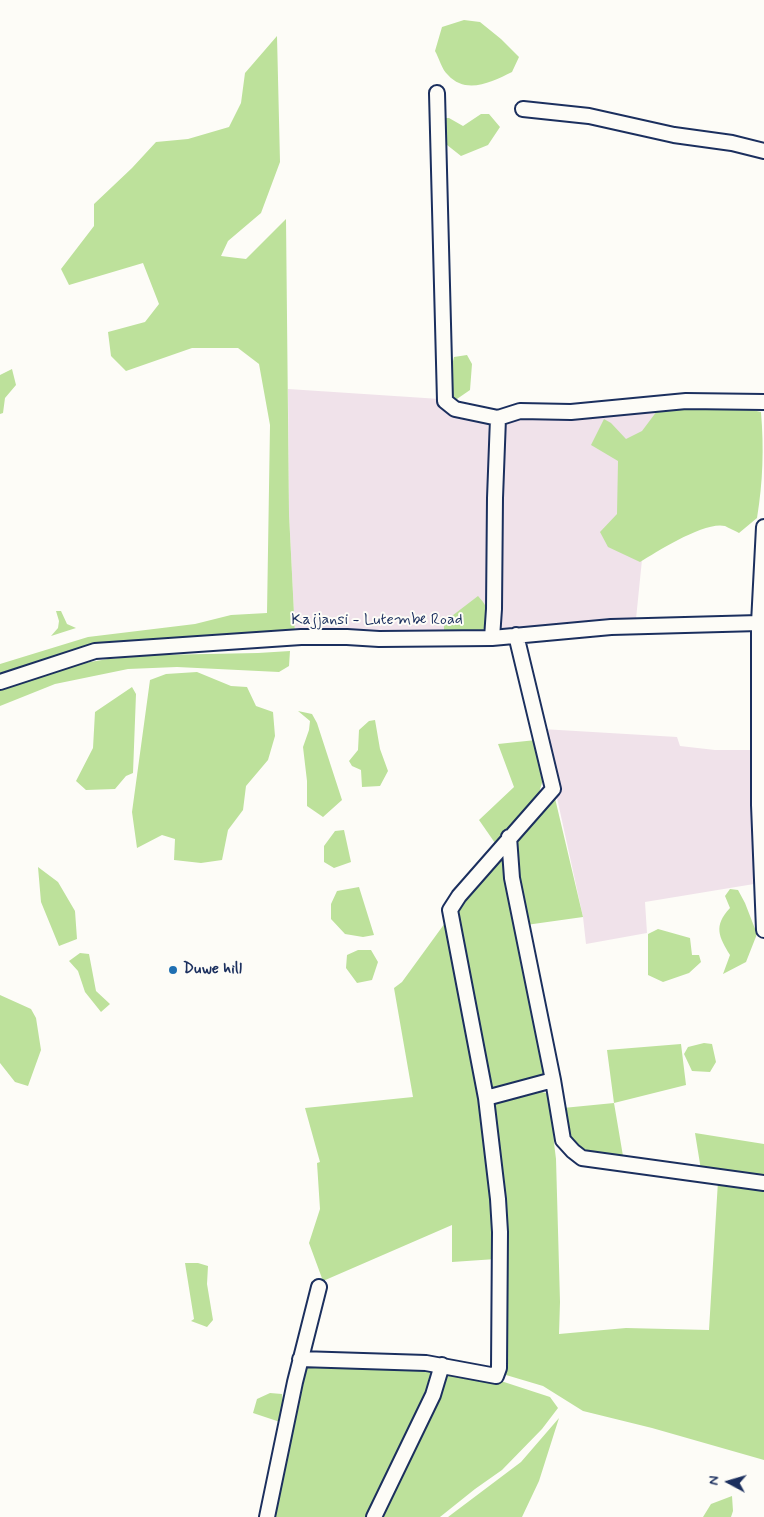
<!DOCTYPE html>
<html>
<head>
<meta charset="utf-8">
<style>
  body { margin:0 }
  #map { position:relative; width:764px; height:1517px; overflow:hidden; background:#fdfcf7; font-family:Mynerve,sans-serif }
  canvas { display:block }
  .north { position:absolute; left:704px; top:1457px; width:50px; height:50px; -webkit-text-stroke:4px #fdfcf7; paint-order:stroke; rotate:276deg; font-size:14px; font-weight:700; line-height:20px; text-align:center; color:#1b2f5e }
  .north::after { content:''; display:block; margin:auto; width:18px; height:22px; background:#1b2f5e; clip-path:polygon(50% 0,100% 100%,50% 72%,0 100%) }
</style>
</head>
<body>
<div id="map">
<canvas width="764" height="1517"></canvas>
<div class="north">N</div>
</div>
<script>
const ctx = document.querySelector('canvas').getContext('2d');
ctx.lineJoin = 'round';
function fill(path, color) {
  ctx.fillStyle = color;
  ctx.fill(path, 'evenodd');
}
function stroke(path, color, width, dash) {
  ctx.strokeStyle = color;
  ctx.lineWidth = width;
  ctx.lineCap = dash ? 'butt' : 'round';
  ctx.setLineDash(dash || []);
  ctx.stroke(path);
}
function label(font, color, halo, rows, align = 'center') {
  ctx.font = font + ' Mynerve,sans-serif';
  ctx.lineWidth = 4;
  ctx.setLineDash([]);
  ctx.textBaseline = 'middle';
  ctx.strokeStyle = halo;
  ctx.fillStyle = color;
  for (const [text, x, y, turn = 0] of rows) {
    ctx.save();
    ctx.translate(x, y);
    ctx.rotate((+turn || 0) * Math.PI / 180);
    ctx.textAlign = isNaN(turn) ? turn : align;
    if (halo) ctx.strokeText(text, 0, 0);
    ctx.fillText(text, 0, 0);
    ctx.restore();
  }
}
const built = new Path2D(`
  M288 389 440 399 487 420 492 451 487 629 477 631 295 634 289 514Z
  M619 411H657L636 619 609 618 497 632 502 430 508 422 516 415Z
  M542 729 677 737 680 746 715 750H753L754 884 645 902 647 933 586 944 583 917Z`);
const green = new Path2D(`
  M464 20 480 22 501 39 519 57 512 72C492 82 466 95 448 75 442 70 439 58 435 51L442 27Z
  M277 36 280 162 261 213 228 241 221 256 246 259 286 219 289 514 295 634 106 643 64 653 0 673V664L88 637 195 624 231 615 267 613 270 425 259 364 238 348H192L126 371 111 356 108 332 145 322 159 304 143 263 69 285 61 269 94 226V204L132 168 156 142 188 139 229 127 241 103 245 73Z
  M481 114H489L500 127 488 145 461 156 442 141 444 118H449L463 126Z
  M467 355 472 364 470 390 454 401 448 396 450 374 454 357Z
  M12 369 16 385 5 398 3 413 0 414V375Z
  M699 402 734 406 761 412C764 448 763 482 757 518L739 533C735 531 729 528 725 526 705 521 658 551 640 562L608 547 600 532 617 514 618 461 591 445 604 419 611 423 626 439 642 431 657 411Z
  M478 596C489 608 491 615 483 630L459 633 444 630V622Z
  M56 611H61L67 624 76 628 51 636 58 628 59 621Z
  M290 651 289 666 279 672 177 667 128 669 55 684 0 706V690L78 664 108 659 156 655 258 653Z
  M197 672 231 686 247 687 256 706 273 712 275 736 268 760 246 786 243 810 228 830 222 860 201 863 174 860 175 839 162 835 137 848 132 812 150 680 166 674Z
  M132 687 136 694 133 773 126 776 115 789 86 790 76 781 93 748 95 712Z
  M298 711 312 714 317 723 342 800 323 817 307 806V781L303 747 309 730 310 721Z
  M375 720 380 749 388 771 380 786 362 787 361 770 352 766 349 761 358 750 359 730 369 721Z
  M536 740 544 776 536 803 495 843 479 820 514 787 498 744Z
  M554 794 583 917 526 925 513 842Z
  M344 830 351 862 334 868 324 862V846L335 831Z
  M506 854 544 1075 494 1090 488 1088 478 1018 456 918 458 904 486 873Z
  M38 867 58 882 75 911 77 939 59 946 41 902Z
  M359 887 374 935 363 937 345 934 331 919V904L337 891Z
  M730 889 738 890 745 903 757 934 746 962 723 974 730 955C719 937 713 926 730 908L725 896Z
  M445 923 449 924 485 1128 496 1259 452 1262V1225L323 1281 309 1243 320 1209 317 1163 320 1162 305 1108 413 1097 394 988 402 982Z
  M658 929 690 938 692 955H699L701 962 689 973 663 982 648 975V934Z
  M358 950H371L378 962 372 980 357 983 346 968 347 955Z
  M80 953 89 954 96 991 110 1004 101 1012 85 992 78 971 69 961Z
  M0 995 31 1009 36 1018 41 1050 28 1086 15 1082 0 1063Z
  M704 1043 712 1044 716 1062 710 1072 692 1071 684 1054 688 1047Z
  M681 1044 686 1085 614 1103 623 1156C607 1155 573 1155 566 1136 563 1128 564 1117 563 1108L614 1103 607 1050Z
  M534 1090 546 1093 552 1100 554 1143 556 1159 560 1302 559 1334 626 1328 709 1330 718 1181 764 1188V1460L652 1428 583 1411 543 1386 506 1375 508 1348 505 1226 491 1109 496 1099Z
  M695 1133 764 1144V1179L701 1170Z
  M185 1263H198L208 1266 207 1284 213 1320 207 1327 191 1321 194 1319Z
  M307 1366 438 1367 435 1377 371 1517H271L300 1385Z
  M444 1369 504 1382 550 1397 558 1408 542 1429 502 1470 475 1489 440 1517H378Z
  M270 1393 282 1394 284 1410 280 1422 253 1413 257 1399Z
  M559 1418 539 1481 522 1517H448L521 1462Z
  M732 1496 733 1511 731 1517H703L711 1504Z`);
const minor = new Path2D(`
  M437 93 445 401 455 409 498 418 520 411 571 412 686 401 764 402
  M523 109 589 116 674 135 732 143 764 151
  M764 527 759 623V805L764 930
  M492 638 494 609 495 498 498 418
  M0 682 95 651 301 637H347L379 639 492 638 611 627 759 623
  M509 837 512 878 553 1080 563 1140 573 1151 582 1158 764 1183
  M486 1098 553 1080
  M300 1359 426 1363 496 1376 499 1368 500 1232 498 1199 486 1098 450 910 459 896 553 789 516 635
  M267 1517 295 1382 319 1287
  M374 1517 433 1395 442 1365`);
const markers = [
  [173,970,5,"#1f6fb2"]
];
const streetNames = [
  ["Kajjansi - Lutembe Road",377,621]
];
const poiNames = [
  ["Duwe hill",183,970]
];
fill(built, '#f0e2ea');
fill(green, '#bde19b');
stroke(minor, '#1b2f5e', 18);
stroke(minor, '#fdfcf7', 14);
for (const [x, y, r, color] of markers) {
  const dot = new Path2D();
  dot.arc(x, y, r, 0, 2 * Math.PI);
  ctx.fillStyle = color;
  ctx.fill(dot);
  stroke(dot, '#fdfcf7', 2);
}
label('16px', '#1b2f5e', '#fdfcf7', streetNames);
label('bold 16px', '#1b2f5e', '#fdfcf7', poiNames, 'left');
</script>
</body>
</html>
